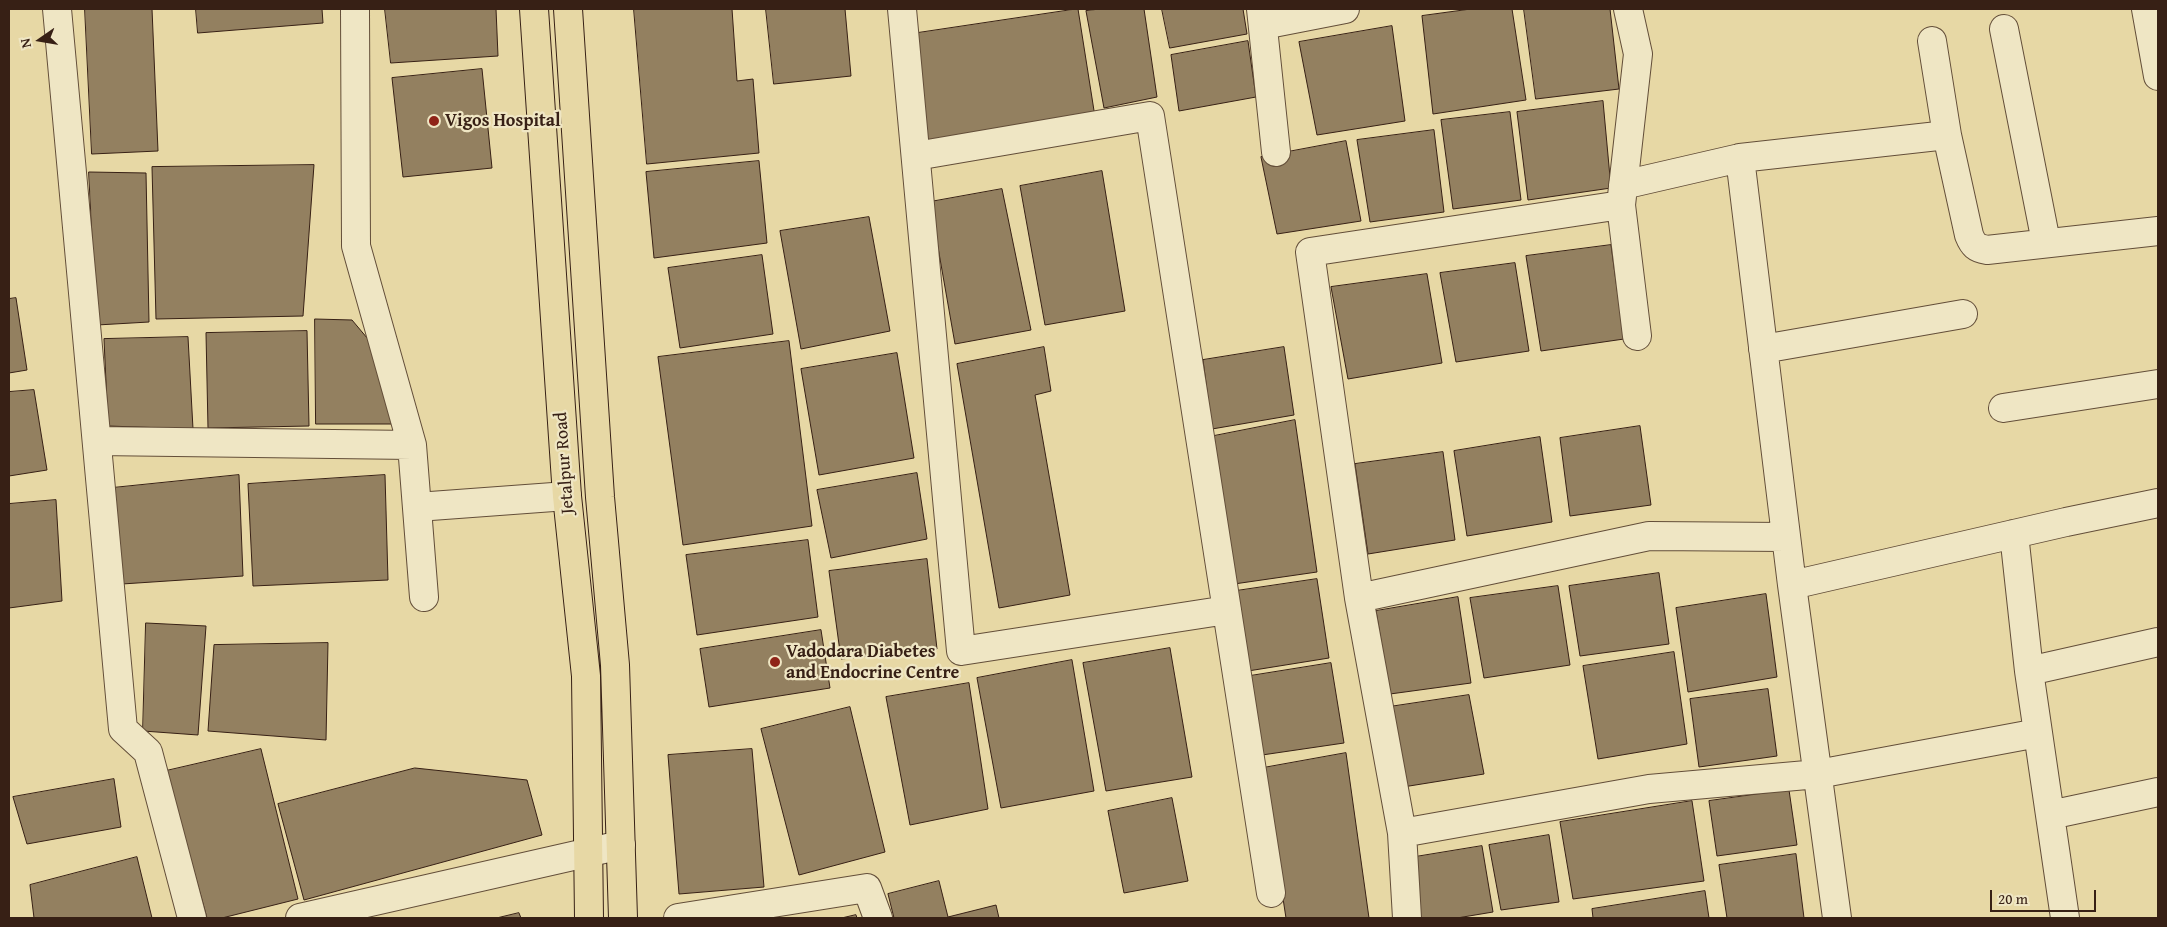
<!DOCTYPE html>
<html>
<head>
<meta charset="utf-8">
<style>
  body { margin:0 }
  #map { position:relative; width:2167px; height:927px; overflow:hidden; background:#e7d8a5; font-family:"Gentium Book Plus",serif }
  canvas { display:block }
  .frame { position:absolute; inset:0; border:10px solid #372015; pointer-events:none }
  .north { position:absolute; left:15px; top:15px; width:50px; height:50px; -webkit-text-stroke:4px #efe6c4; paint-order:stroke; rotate:257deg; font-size:14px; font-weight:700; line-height:20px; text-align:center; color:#372015 }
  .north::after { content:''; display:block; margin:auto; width:18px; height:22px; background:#372015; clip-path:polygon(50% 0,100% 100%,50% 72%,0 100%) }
  .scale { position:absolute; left:1990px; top:890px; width:106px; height:22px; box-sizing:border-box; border:2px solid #372015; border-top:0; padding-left:6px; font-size:15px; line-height:18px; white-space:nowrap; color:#372015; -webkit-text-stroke:4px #efe6c4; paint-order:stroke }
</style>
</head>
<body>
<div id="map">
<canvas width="2167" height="927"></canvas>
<div class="frame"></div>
<div class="north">N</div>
<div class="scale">20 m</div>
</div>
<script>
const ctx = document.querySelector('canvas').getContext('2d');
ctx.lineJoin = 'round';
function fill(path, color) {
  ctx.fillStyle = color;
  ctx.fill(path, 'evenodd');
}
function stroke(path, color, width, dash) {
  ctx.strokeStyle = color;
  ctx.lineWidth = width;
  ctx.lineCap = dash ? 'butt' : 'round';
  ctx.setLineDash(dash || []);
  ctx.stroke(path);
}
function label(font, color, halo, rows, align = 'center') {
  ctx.font = font + ' "Gentium Book Plus",serif';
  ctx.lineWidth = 4.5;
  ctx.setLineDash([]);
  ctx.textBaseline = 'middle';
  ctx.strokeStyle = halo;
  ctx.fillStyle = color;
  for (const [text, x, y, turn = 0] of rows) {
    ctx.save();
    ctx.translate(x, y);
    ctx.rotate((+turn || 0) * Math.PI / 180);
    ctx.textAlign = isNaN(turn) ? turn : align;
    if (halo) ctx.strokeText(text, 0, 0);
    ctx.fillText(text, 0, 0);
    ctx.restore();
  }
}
const building = new Path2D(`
  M85 9H152L158 151 92 154Z
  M196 9H322L323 23 198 33Z
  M385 9H496L498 56 391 63Z
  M634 9H732L737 81 753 79 759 153 647 164Z
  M766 9H845L851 76 774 84Z
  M1078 9 1095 117 923 146 911 34Z
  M1100 9H1144L1157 97 1104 108 1086 11Z
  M1162 9H1243L1247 34 1170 48Z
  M1471 9H1512L1526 100 1433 114 1422 16Z
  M1524 9H1610L1619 89 1536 99Z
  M1392 26 1405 121 1317 135 1299 42Z
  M1248 41 1256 97 1179 111 1171 55Z
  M482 69 492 168 403 177 392 78Z
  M1603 101 1611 188 1528 200 1517 112Z
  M1510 112 1521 200 1453 209 1441 120Z
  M1434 130 1444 212 1370 222 1357 140Z
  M1346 141 1361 221 1277 234 1261 157Z
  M759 161 767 243 654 258 646 172Z
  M314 165 303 316 156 319 152 167Z
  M1102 171 1125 311 1045 325 1020 186Z
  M89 172 146 173 149 322 97 325Z
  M1002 189 1031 330 955 344 930 202Z
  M869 217 890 331 801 349 780 231Z
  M1611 245 1624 339 1541 351 1526 256Z
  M762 255 773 334 680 348 668 268Z
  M1515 263 1529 351 1456 362 1440 273Z
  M1427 274 1442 363 1348 379 1331 287Z
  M16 298 27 370 9 373V299Z
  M315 319 352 320 373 345 392 424H316Z
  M307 331 309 426 208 428 206 333Z
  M188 337 193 429 108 426 104 339Z
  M789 341 812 526 683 545 658 357Z
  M1044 347 1051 391 1035 395 1070 595 999 608 957 364Z
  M1284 347 1294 415 1212 429 1203 360Z
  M897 353 914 458 819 475 801 369Z
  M34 390 47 470 9 476V392Z
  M1295 420 1317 572 1234 584 1214 436Z
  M1640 426 1651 505 1570 516 1560 438Z
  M1540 437 1552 522 1467 536 1454 451Z
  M1443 452 1455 540 1368 554 1355 464Z
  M917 473 927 539 831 558 817 490Z
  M239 475 243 576 122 584 112 488Z
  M385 475 388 580 253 586 248 484Z
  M56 500 62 601 9 608V504Z
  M808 540 818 617 697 635 686 555Z
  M927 559 937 649 841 659 829 571Z
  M1659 573 1669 644 1580 656 1569 586Z
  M1317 579 1329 658 1248 671 1236 591Z
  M1558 586 1570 665 1484 678 1470 598Z
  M1766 594 1777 677 1688 692 1676 608Z
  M1458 597 1471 683 1390 694 1376 611Z
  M146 623 206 626 198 735 143 731Z
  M821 630 830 688 709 707 700 649Z
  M328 643 326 740 208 731 214 645Z
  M1170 648 1192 777 1106 791 1083 663Z
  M1674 652 1687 744 1598 759 1583 666Z
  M1072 660 1094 791 1001 808 977 678Z
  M1331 663 1344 743 1262 755 1250 676Z
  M969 683 988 809 910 825 886 697Z
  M1768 689 1777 756 1699 767 1690 699Z
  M1469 695 1484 774 1403 787 1389 707Z
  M850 707 885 852 799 875 761 729Z
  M261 749 298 899 222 918H207L166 771Z
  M752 749 764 887 679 894 668 755Z
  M1346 753 1369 918H1286L1263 768Z
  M415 768 527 780 542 835 304 900 278 804Z
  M114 779 121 827 27 844 13 797Z
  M1789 790 1797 845 1717 856 1709 801Z
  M1172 798 1188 881 1124 893 1108 811Z
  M1692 801 1704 881 1573 899 1560 822Z
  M1549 835 1559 902 1501 910 1489 845Z
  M1482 846 1493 912 1457 918H1419L1409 858Z
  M1796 854 1804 918H1727L1719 865Z
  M137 857 152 918H34L30 885Z
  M939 881 948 917 996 905 999 918H894L888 894Z
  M1705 891 1709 918H1593L1592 909Z
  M519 913 521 918H497Z
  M856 915 857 918H842Z`);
const minor = new Path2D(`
  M57 9 123 729 148 752 192 918
  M355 9 356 246 412 445
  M902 9 961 651 1227 610
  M1261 9 1276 152
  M1628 9 1638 54 1621 205 1637 336
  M2146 9 2158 76
  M1263 25 1345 9
  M2004 29 2046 242
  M1932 41 1947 135 1969 235C1973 245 1976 248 1987 250L2158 231
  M916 156 1150 116 1271 893
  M1740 158 1947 135
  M1623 185 1740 158 1792 585 2066 522 2158 503
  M1763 349 1963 314
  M2003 408 2158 384
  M97 441 412 445 424 597
  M417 507 567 496
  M2014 534 2029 671
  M1792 585 1837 918
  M1359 598 1649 536 1786 537
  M2050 815 2158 792
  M1402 833 1649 789 1818 774 2038 733
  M300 918 621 845
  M678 918 867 888 878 918
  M1407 918 1402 833 1359 598 1310 252 1621 205
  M2065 918 2029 671 2158 642`);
const major = new Path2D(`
  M534 9 567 496 586 676 589 918
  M568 9 600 497 615 665 623 918`);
const markers = [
  [434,121,6,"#8f2418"],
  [775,662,6,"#8f2418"]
];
const poiNames = [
  ["Vigos Hospital",445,121],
  ["Vadodara Diabetes",786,652],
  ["and Endocrine Centre",786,673]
];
const streetNames = [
  ["Jetalpur Road",565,463,-94]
];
fill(building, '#938060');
stroke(building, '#372015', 1);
stroke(minor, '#634e39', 30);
stroke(major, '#372015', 30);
stroke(minor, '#efe6c4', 28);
stroke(major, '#e7d8a5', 28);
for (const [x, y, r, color] of markers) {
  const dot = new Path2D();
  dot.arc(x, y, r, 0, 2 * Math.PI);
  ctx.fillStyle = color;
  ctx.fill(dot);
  stroke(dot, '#efe6c4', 2);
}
label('bold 18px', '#372015', '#efe6c4', poiNames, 'left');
label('18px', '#372015', '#efe6c4', streetNames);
</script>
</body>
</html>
